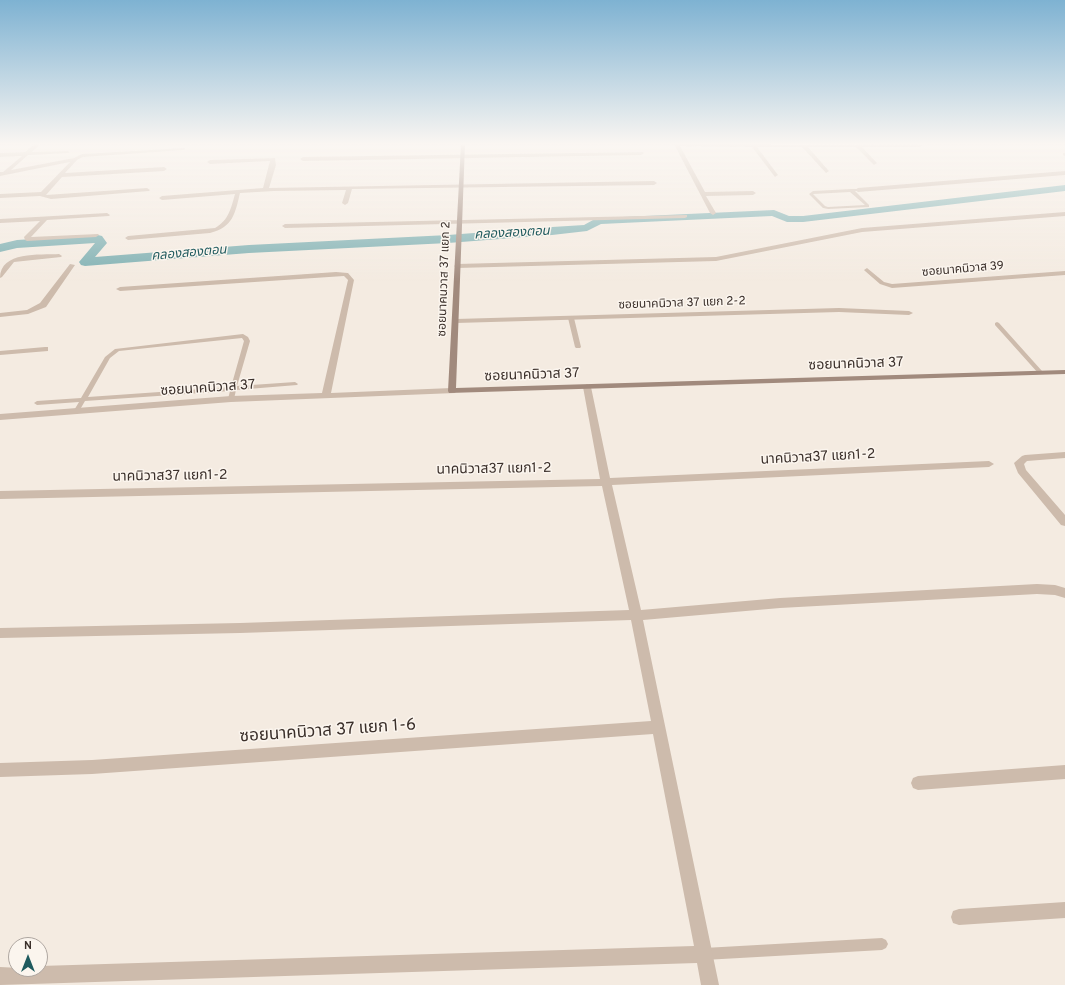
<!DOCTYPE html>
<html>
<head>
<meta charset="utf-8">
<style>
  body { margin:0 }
  #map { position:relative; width:1065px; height:985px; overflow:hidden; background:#f4ebe1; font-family:Overpass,sans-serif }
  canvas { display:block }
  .north { position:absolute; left:8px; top:937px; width:40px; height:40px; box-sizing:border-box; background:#fbf5ee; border:1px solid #aea6a0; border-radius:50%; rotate:0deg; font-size:11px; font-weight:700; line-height:16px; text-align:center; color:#3b302b }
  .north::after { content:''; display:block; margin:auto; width:14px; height:18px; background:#1f5a5e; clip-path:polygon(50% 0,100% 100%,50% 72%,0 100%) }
</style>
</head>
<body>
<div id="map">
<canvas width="1065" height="985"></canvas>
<div class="north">N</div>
</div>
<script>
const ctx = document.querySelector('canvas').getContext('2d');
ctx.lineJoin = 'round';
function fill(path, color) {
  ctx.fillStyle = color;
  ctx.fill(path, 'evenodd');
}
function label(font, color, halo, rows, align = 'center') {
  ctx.font = font + ' Overpass,"Noto Sans Thai",sans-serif';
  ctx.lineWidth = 3;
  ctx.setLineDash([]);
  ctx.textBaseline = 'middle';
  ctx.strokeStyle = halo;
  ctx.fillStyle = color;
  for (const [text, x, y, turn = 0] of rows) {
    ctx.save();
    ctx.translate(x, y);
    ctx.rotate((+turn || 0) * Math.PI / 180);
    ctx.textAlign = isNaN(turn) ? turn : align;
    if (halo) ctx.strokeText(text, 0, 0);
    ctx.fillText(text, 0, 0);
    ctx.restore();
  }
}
const canal = new Path2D(`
  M1065 185V191L803 222H787L772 216 601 224 587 231 552 235 448 243 249 253 85 266 81 265 79 262 95 243 17 248 0 252V244L17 240 98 235 102 236 107 243 95 257 249 245 448 235 552 227 584 225 593 220 601 218 774 210 789 216H803Z`);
const lane = new Path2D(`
  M1063 153H1065V156L1063 155Z
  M851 189H859V191H855L869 205V207L828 209 823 208 809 194 813 191ZM850 192 865 205 828 207 825 206 813 194Z
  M571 316 574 318 581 347 580 348H576L575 347 568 318Z
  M997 322 999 323 1042 371V373H1038L995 325V323Z
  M243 334 248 337 250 341 237 386 295 382 298 384 297 385 236 390 234 399 231 401 228 399 230 391 85 401 78 413 76 414 73 412 79 402 37 405 34 403 37 401 81 398 105 357 115 349ZM242 338 244 341 231 387 88 397 110 358 119 351Z
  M882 938 886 940 888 944 886 948 882 950 704 960 700 958 698 954 700 950 704 948Z`);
const street = new Path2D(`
  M35 144H40L32 152 68 151 70 152 68 153 28 155 11 170 74 158 82 154 184 148 186 149 184 150 83 157 77 160 65 173 164 167 167 169 164 171 62 177 46 195 147 188 150 190 149 191 51 199 40 196 0 198V194L41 192 70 162 0 176V172H3L22 156 0 157V153L25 152Z
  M674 144 918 145 926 144 919 147H862L876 162 877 163 874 165 856 147H808L828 170 829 171 826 173 802 147H757L778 175 775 177 752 147 680 146 705 192 753 191 756 193 753 195 706 196 716 213 713 215 710 213Z
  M643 152 644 153 641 155 303 161 300 159 303 157Z
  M275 158 276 165 269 188 654 181 657 183 654 185 352 189 348 203 345 205 342 203 346 190 274 191 240 193C235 214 233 227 210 233L128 240 125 238 128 236 215 228C229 220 231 208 235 194L162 200 159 198 162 196 263 188 270 161 210 164 207 162 210 160Z
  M1065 171V175L858 192 855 190 858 188Z
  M1065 212V216L862 232 716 261 457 268 454 266 457 264 716 257 862 228Z
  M107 213 110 215 109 216 47 220 31 237 98 234 99 235 96 237 27 241 25 240 24 237 40 221 0 223V219Z
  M687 215V217L685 218 285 228 282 226 285 224Z
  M59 254 62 256 61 257 14 262 2 277 0 278C0 251 40 255 59 254Z
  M70 264 75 265 46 307 28 314 0 317V313L27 310 40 303Z
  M867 268 884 282 892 284 1065 271V275L892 288 880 284 865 271 864 270Z
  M336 272 348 273 354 280 331 393 452 388 455 389 456 391 455 393 231 402 0 420V414L231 396 322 393 348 280 344 276 120 291 116 289 120 287Z
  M839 308 909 311 913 313 909 315 839 312 456 323 452 321 456 319Z
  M45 347H48V351L0 355V351Z
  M587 384 591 387 610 478 989 461 994 464 989 467 612 485 641 610 780 598 1037 584 1055 585 1065 588V598L1055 595 1037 594 780 608 643 620 719 985H701L697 963 0 985V967L40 969V966L694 946 653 734 92 774 0 777V763L92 760 651 721 631 620 240 633 0 638V628L240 623 629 610 602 486 0 499V491L600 479 583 387Z
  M1065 452V458L1027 461 1024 464 1026 470 1065 515V526L1061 525 1018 473 1014 463 1022 456 1025 455Z
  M1065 765V779L918 790 913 788 911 783 913 778 918 776Z
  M1065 902V918L959 925 953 923 951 917 953 911 959 909Z`);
const secondary = new Path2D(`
  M461 144H465L456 388 1065 370V374L449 393 448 391Z`);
const farStreetnames = [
  ["ซอยนาคนิวาส 39",963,270,-5],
  ["ซอยนาคนวาส 37 แยก 2",445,279,-88],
  ["ซอยนาคนิวาส 37 แยก 2-2",682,304,-2]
];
const farWaternames = [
  ["คลองสองตอน",512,234,-3],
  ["คลองสองตอน",189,254,-5]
];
const streetNames = [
  ["ซอยนาคนิวาส 37",856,365,-2],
  ["ซอยนาคนิวาส 37",532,376,-2],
  ["ซอยนาคนิวาส 37",208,389,-4],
  ["นาคนิวาส37 แยก1-2",818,458,-3],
  ["นาคนิวาส37 แยก1-2",494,470,-1],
  ["นาคนิวาส37 แยก1-2",170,477,-1]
];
const nearStreetnames = [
  ["ซอยนาคนิวาส 37 แยก 1-6",328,732,-4]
];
fill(canal, '#7fb0b2');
fill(lane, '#cdbbac');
fill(street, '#cdbbac');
fill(secondary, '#a18a7d');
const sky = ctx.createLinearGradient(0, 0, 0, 282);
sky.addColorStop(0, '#7eb2d2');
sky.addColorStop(0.51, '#faf6f2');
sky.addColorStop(1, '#faf6f200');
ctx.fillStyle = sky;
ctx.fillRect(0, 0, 1065, 282);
label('12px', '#3b302b', '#fbf5ee', farStreetnames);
label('italic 13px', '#1f5a5e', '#fbf5ee', farWaternames);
label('14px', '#3b302b', '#fbf5ee', streetNames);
label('17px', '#3b302b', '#fbf5ee', nearStreetnames);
</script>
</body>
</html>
